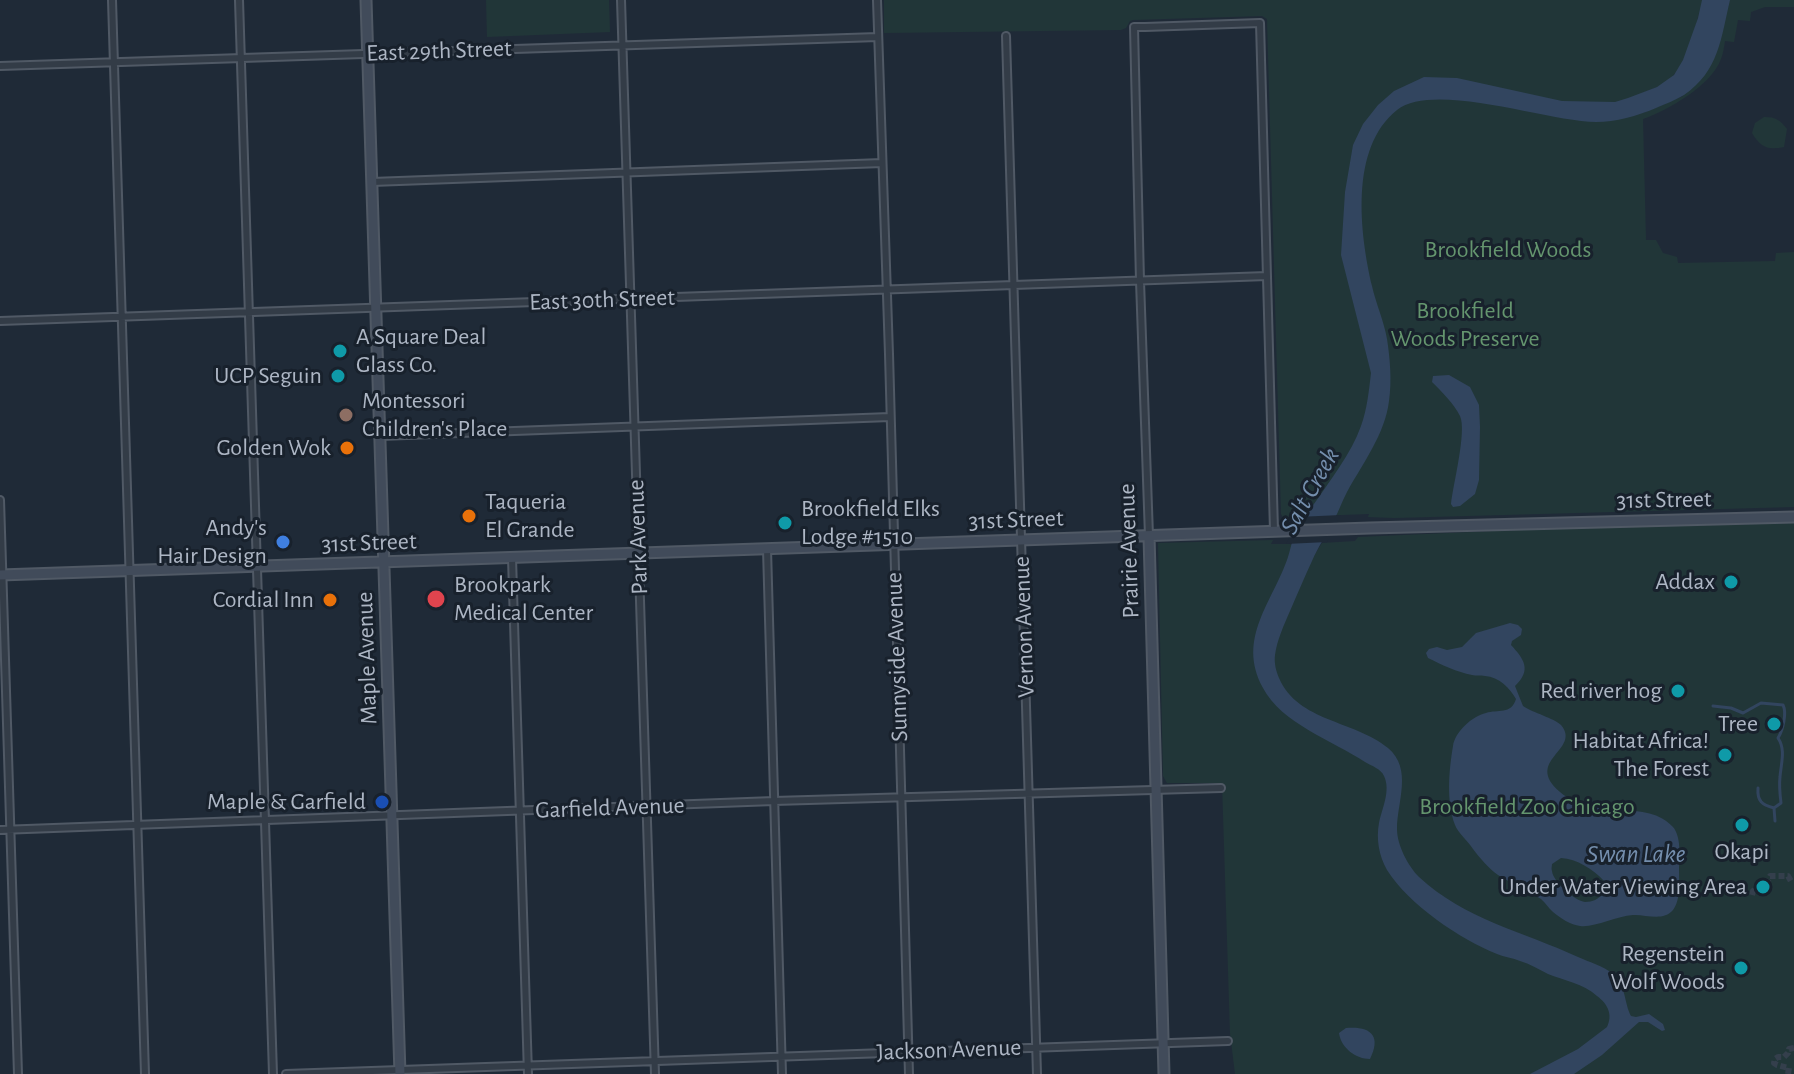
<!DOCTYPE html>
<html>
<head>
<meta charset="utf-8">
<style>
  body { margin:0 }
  canvas { display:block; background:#1f2a37 }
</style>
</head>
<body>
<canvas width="1794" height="1074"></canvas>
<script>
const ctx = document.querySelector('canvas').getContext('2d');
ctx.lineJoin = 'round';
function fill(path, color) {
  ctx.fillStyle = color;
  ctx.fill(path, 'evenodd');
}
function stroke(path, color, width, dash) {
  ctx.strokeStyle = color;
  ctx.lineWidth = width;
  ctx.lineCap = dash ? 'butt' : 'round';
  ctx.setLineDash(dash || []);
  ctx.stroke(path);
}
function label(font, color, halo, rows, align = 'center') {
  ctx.font = font + ' "Alegreya Sans",sans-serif';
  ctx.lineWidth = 6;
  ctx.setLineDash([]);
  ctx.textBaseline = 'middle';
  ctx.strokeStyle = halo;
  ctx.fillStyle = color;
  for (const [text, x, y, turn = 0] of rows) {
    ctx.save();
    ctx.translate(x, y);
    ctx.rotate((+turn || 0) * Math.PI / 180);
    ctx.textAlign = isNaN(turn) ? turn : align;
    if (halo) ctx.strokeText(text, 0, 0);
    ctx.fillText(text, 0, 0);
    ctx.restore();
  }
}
const green = new Path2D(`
  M486 0H609L610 32 487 37Z
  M884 0H1794V7H1765L1751 12 1750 21 1738 20 1734 42 1725 41C1724 47 1723 54 1721 59 1711 86 1668 110 1643 119L1646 240H1656L1663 253 1677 257 1678 263 1775 261 1776 253 1794 252V507L1395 518 1368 517 1369 514 1285 517 1284 519 1281 514 1267 19 1262 16 1133 20 1130 21 1126 28 1121 30 884 33ZM1700 9 1683 96 1643 113 1642 93C1650 90 1659 87 1666 82 1687 67 1694 32 1700 9Z
  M1764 117C1776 117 1780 120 1787 129L1784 147C1768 150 1761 148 1752 133L1755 123Z
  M1794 523V1074H1235L1230 1033 1222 783H1167L1163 776 1158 543 1273 540 1271 544H1290L1313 557 1322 543 1355 541 1358 537 1539 529Z`);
const water = new Path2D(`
  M1702 0H1730C1721 38 1719 71 1684 95 1676 100 1665 104 1656 108 1637 116 1616 122 1596 122 1548 122 1435 81 1397 110 1349 148 1360 234 1372 286 1376 304 1384 321 1387 339 1390 358 1392 381 1389 401 1385 434 1363 463 1347 492 1342 501 1339 511 1334 520 1327 534 1318 547 1312 561 1304 578 1297 595 1290 611 1284 625 1277 640 1275 655 1274 663 1276 671 1279 678 1298 722 1354 720 1388 748 1413 769 1397 802 1397 829 1397 845 1408 866 1419 877 1464 919 1524 932 1578 957 1589 962 1604 966 1613 974 1626 984 1624 1003 1631 1016L1636 1017 1649 1014 1663 1024 1665 1030 1662 1031 1648 1022H1639L1602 1055 1574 1074H1530L1578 1049 1607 1027C1613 1015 1608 1004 1597 996 1584 984 1563 980 1548 974 1538 969 1530 964 1520 961 1513 958 1504 957 1497 954 1460 939 1409 905 1387 870 1379 856 1376 839 1379 823 1382 808 1391 791 1384 776 1381 769 1372 766 1365 762 1333 741 1281 723 1263 688 1236 638 1273 602 1288 557 1292 544 1294 529 1302 517 1305 512 1310 509 1314 504 1330 480 1351 454 1361 426 1367 410 1369 390 1371 373L1341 255 1345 192 1353 145 1363 124 1378 105 1394 91 1424 77 1457 78 1562 101 1615 102 1628 98 1657 87 1674 75 1683 60 1698 18Z
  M1449 375 1470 387 1479 405 1480 427 1479 480 1475 494 1460 506 1453 507 1451 504C1453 485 1467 431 1460 416 1454 404 1442 392 1432 382L1433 376Z
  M1510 623 1518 625 1522 629 1521 635 1512 641 1511 645C1524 659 1532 670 1515 686L1523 706C1533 713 1554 718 1561 725 1582 750 1523 760 1560 792 1595 822 1648 798 1673 827 1681 836 1680 857 1679 869 1679 881 1681 900 1673 910 1663 922 1645 914 1633 915 1616 916 1594 928 1580 926 1571 925 1560 918 1553 912 1548 908 1546 903 1541 899 1527 890 1512 884 1498 875 1488 868 1480 858 1473 849 1468 841 1458 833 1455 825 1446 801 1449 770 1453 746 1455 732 1472 716 1486 713 1498 709 1511 715 1516 699 1510 688 1499 677 1485 676 1481 675 1476 676 1472 675 1457 672 1442 665 1428 658L1426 653 1429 649 1437 647 1447 650 1462 647 1476 633ZM1561 858C1577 859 1593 869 1604 881L1603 894C1598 899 1593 902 1585 902 1575 901 1553 882 1552 871 1551 869 1552 866 1552 864Z
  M1346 1028C1370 1026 1382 1035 1370 1059 1356 1059 1341 1048 1339 1033Z`);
const pier = new Path2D(`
  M1341 515 1327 542 1286 544 1297 517Z`);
const stream = new Path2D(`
  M1713 706 1731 708 1743 713 1761 703 1783 705C1787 713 1783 730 1778 738 1786 750 1781 763 1780 777 1779 785 1780 795 1781 803L1774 808 1775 821
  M1758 788C1757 801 1762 805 1774 808`);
const streetTunnel = new Path2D(`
  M1752 895 1753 891 1767 882 1770 876H1788L1792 883
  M1788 1074 1789 1068 1777 1065 1774 1063 1775 1059 1778 1057H1784L1788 1053 1789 1049 1794 1048`);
const street = new Path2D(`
  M112 0 145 1074
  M239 0 273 1074
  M621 0 655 1074
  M877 0 889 354 909 1074
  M1006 36 1037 1074
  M0 66 878 37
  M372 182 882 163
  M0 321 1267 276
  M380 436 890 417
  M0 500 18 1074
  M1149 536 1140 281 1134 27H1145L1260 23 1274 531
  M767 549 782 1074
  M512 558 528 1074
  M0 830 774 801 1221 788
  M286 1074 1228 1041`);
const secondary = new Path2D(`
  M366 0 400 1074
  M1149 536 1164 1074
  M0 575 1370 528 1794 517`);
const markers = [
  [340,351,8,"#0f9aa8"],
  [338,376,8,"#0f9aa8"],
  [346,415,8,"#8d6e63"],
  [347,448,8,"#e8710a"],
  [469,516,8,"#e8710a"],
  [785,523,8,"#0f9aa8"],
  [283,542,8,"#3f7fe0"],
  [1731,582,8,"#0f9aa8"],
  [436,599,10,"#e0444e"],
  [330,600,8,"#e8710a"],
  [1678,691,8,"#0f9aa8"],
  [1774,724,8,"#0f9aa8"],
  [1725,755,8,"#0f9aa8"],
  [382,802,8,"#1a4fb4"],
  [1742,825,8,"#0f9aa8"],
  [1763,887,8,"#0f9aa8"],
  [1741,968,8,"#0f9aa8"]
];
const streetNames = [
  ["East 29th Street",439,51,-2],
  ["East 30th Street",602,300,-2],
  ["31st Street",1664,500,-1],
  ["31st Street",1016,520,-2],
  ["Park Avenue",638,537,-92],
  ["31st Street",369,543,-2],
  ["Prairie Avenue",1129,551,-92],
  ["Vernon Avenue",1024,627,-92],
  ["Sunnyside Avenue",897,657,-92],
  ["Maple Avenue",367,658,-92],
  ["Garfield Avenue",610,808,-2],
  ["Jackson Avenue",949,1050,-2]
];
const parkNames = [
  ["Brookfield Woods",1508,250],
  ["Brookfield",1465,311],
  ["Woods Preserve",1465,339],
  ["Brookfield Zoo Chicago",1527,807]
];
const poiNames = [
  ["A Square Deal",356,337,"left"],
  ["Glass Co.",356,365,"left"],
  ["UCP Seguin",322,376],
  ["Montessori",362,401,"left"],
  ["Children's Place",362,429,"left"],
  ["Golden Wok",331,448],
  ["Taqueria",485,502,"left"],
  ["El Grande",485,530,"left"],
  ["Brookfield Elks",801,509,"left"],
  ["Lodge #1510",801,537,"left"],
  ["Andy's",267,528],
  ["Hair Design",267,556],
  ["Addax",1715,582],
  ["Brookpark",454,585,"left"],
  ["Medical Center",454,613,"left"],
  ["Cordial Inn",314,600],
  ["Red river hog",1662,691],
  ["Tree",1758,724],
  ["Habitat Africa!",1709,741],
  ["The Forest",1709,769],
  ["Maple & Garfield",366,802],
  ["Okapi",1742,852,"center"],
  ["Under Water Viewing Area",1747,887],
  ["Regenstein",1725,954],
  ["Wolf Woods",1725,982]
];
const waterNames = [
  ["Salt Creek",1310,491,-61],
  ["Swan Lake",1636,854]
];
fill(green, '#213638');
fill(water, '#32455f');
fill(pier, '#1f2a37');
stroke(stream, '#32455f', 3);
stroke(streetTunnel, '#343f4c', 6, [6, 3]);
stroke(street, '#505965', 10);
stroke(secondary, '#505965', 13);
stroke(street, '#333c47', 6);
stroke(secondary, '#414b5a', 9);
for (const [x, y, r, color] of markers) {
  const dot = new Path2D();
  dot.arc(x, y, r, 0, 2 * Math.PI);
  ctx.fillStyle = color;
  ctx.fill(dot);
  stroke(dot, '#18212c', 3);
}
label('24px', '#adb6c4', '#18212c', streetNames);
label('24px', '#64956e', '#18212c', parkNames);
label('24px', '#adb6c4', '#18212c', poiNames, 'right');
label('italic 26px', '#748ead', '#18212c', waterNames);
</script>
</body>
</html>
